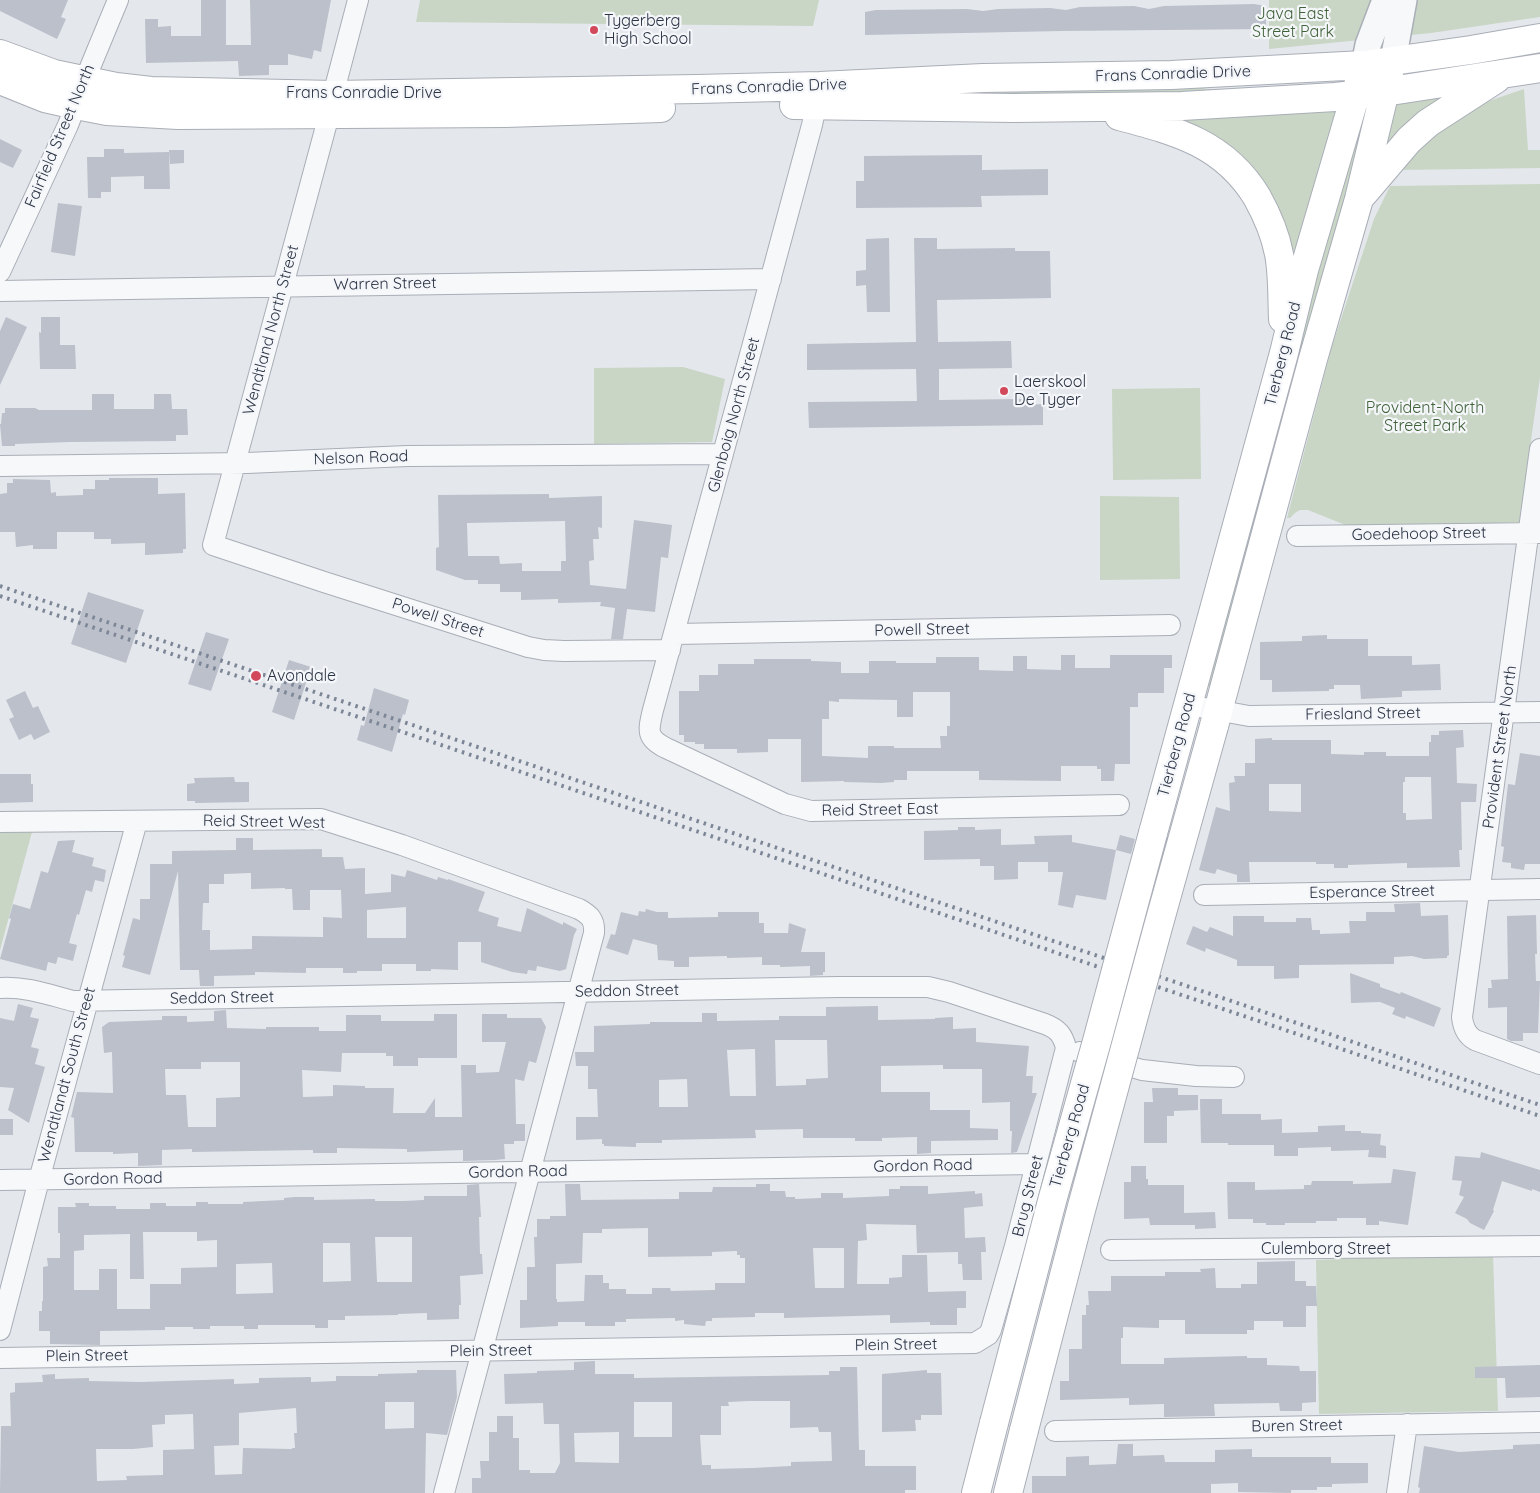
<!DOCTYPE html>
<html>
<head>
<meta charset="utf-8">
<style>
  body { margin:0 }
  canvas { display:block; background:#e4e7ec }
</style>
</head>
<body>
<canvas width="1540" height="1493"></canvas>
<script>
const ctx = document.querySelector('canvas').getContext('2d');
ctx.lineJoin = 'round';
function fill(path, color) {
  ctx.fillStyle = color;
  ctx.fill(path, 'evenodd');
}
function stroke(path, color, width, dash) {
  ctx.strokeStyle = color;
  ctx.lineWidth = width;
  ctx.lineCap = dash ? 'butt' : 'round';
  ctx.setLineDash(dash || []);
  ctx.stroke(path);
}
function label(font, color, halo, rows, align = 'center') {
  ctx.font = font + ' Quicksand,sans-serif';
  ctx.lineWidth = 4.5;
  ctx.setLineDash([]);
  ctx.textBaseline = 'middle';
  ctx.strokeStyle = halo;
  ctx.fillStyle = color;
  for (const [text, x, y, turn = 0] of rows) {
    ctx.save();
    ctx.translate(x, y);
    ctx.rotate((+turn || 0) * Math.PI / 180);
    ctx.textAlign = isNaN(turn) ? turn : align;
    if (halo) ctx.strokeText(text, 0, 0);
    ctx.fillText(text, 0, 0);
    ctx.restore();
  }
}
const green = new Path2D(`
  M420 0H819L813 26 416 22Z
  M1269 0H1540V17L1431 33 1269 49Z
  M1195 87 1221 91H1236L975 97 897 93Z
  M1524 89 1528 150H1540V168L1398 170 1430 135 1483 103Z
  M1441 97 1442 99 1379 165 1395 102Z
  M1337 111 1306 222 1296 247 1291 255 1281 226 1165 117Z
  M1362 121 1363 135 1210 692 1207 679 1350 143Z
  M1540 184V377L1519 524 1348 526 1308 510H1300L1295 513 1290 518H1287L1331 349 1374 219 1390 186Z
  M683 367 725 379 712 442 594 444V368Z
  M1200 388 1201 479 1113 480 1112 389Z
  M1100 496 1179 497 1180 579 1100 580Z
  M0 832H32L0 950Z
  M1493 1253 1498 1411 1319 1414 1316 1260Z`);
const building = new Path2D(`
  M0 0H68L61 17 66 19 57 39 0 11Z
  M201 0H226V45H251L250 0H331L321 52 314 50 312 59 288 54V65H269V75L239 76 238 61 146 63 145 19H158V27L171 26V36H201Z
  M1254 4 1266 6V29L1062 31 865 35V12L876 10 967 9 983 11 998 9 1050 8 1066 10 1080 7 1134 6 1149 9 1164 6Z
  M0 139 22 150 13 168 0 162Z
  M104 149H124V153L169 152 170 189H144V176L111 177V192H101V198H88L87 157H104Z
  M169 150H184V163L170 164Z
  M982 155V170L1048 169V195L981 196 982 207 856 208V181H864V156Z
  M58 203 82 206 75 256 51 252Z
  M889 238 890 312H867L866 285 856 286V271L866 270V239Z
  M914 238H937V249L1015 248V251H1050L1051 298 937 300 938 342 1011 341 1012 368 939 369V400L1023 399V405L1043 404V425L809 428 808 402 917 401 916 369 807 370V344L916 342Z
  M6 317 27 327 0 385V331Z
  M41 317H60V345H75L76 369H40L39 332 41 333Z
  M92 394H114V409H154V394H171L172 409H187L188 435H176V441L70 442 15 444V446H2L0 424H1L2 413H5V408H35L39 410H92Z
  M109 478H158V494L185 493 186 549H183V553L145 555V543L111 544V539H94V532H57V549H33V545L16 547 15 532H0V494L7 493V483H13V479L50 480 51 493 56 492V496L83 495V489H95V480H109Z
  M549 494V498L602 496V528L598 527 599 539H593L594 560 589 561 590 585 626 589 634 520 672 525 668 558 661 557 655 612 627 609 623 639H611L615 608 600 606 601 602 558 603V599L521 600V592H500V584H478V580H465L436 570V548L439 547 438 495ZM565 521 566 561H561V571H522V563L500 564 499 556H468L467 523Z
  M88 592 144 610 126 663 71 644Z
  M206 632 229 639 211 691 188 684Z
  M1327 635V639H1368V656H1412V665L1440 664 1441 690 1402 691V697L1361 699 1360 685H1334V689H1329V691L1272 692V680H1260V642L1302 641V636Z
  M1061 655H1075V668H1110V655H1172V668H1164V693H1138V707H1130V764H1115L1114 781H1101V769H1097V766H1061V781L979 780V771H907V780H894V782L881 783 844 782V781L801 782V739H768V752L737 753V749H704V744H695V742H684V735H679V691H699V675H718V664H754V659H811V661L841 662V673H869V661H896V663H936V657H979V670L1013 671V656H1027V669L1061 670ZM913 692H950V726H947V736H940L941 748H894V746H868V758L822 756V719H829V701L839 702V699L897 700V717H913Z
  M289 660 311 667 294 720 272 712Z
  M374 688 409 700 405 715 403 714 392 752 357 740 361 725 364 726Z
  M25 691 33 708 38 706 50 732 34 740 31 734 19 740 9 719 14 717 6 700Z
  M1463 730 1464 747 1456 748 1457 783 1477 784 1476 802H1461L1462 850H1459L1460 867 1407 868V863L1348 865V868H1334V864H1316V862H1249L1250 882H1237V875L1217 869 1215 874 1199 870 1216 807 1230 811 1229 783 1235 782 1234 776H1245V763H1255V739L1272 738V740H1331V754L1364 755V752H1386V756H1429V742H1431V735H1439V731ZM1405 777H1431L1432 819 1406 820V813H1403V782H1405ZM1269 784H1301V812L1269 811Z
  M1520 753 1540 756V864H1525L1524 870 1511 868V863L1502 862 1504 847 1501 846 1508 784 1515 785Z
  M0 774H31V784H33V802L0 803Z
  M234 777 235 782H249V802L195 803V801H187V784L195 783 194 778Z
  M958 827H975V830L1001 829V845L1035 844 1034 836 1072 835V842L1116 850 1106 900 1076 895 1073 908 1058 905 1063 872H1048V862H1018V879L994 880V866H980V859L924 860V831L958 830Z
  M1120 835 1135 839 1131 854 1116 850Z
  M236 838H253V850L322 849V857H343L345 869 365 868V894L391 892V874L405 877 407 870 437 880 438 877 448 880V879L485 892 478 911 499 918 497 926 521 932 527 908 563 925V922L577 929 574 935 566 969 560 971 537 966 536 971 528 970 527 974 512 972 481 962V942H458V970L431 969V971H416V964H382V971H357V973H343V968H306V973L255 972V975L214 976V986H200L199 970H180L178 871 150 975 122 967 125 956 123 955 133 918 140 920V899H150V864H172V851L236 850ZM251 873V889L285 888V889H292L293 910H310V890H341L342 918 323 917V937L252 936V949L210 950V930H202L203 903H209V884H224V874ZM406 907V938H367V910Z
  M75 840 72 852 94 858 92 866 106 870 104 882 95 880 92 892 86 890 79 915 77 914 69 943 77 945 73 961 58 957 56 964 48 962 46 971 0 959 11 919 9 918 13 904 30 909 41 871 48 873 58 841Z
  M1420 903 1421 916 1448 915 1449 955 1447 956V958L1424 959 1412 956 1394 957V964L1299 965V978L1274 979V966H1237V960L1206 948 1205 952 1186 944 1193 926 1207 932 1210 927 1233 936V916H1264V922H1296V918H1311L1312 930H1320V934L1350 933 1349 921H1366V912H1395L1394 904Z
  M646 909 657 912H668V918L718 917V912H759V923H764V933H788L789 923 806 929 801 952H825V972H823V975L810 976V966L780 967V965H762V957L727 958V956L689 957V967H674V961L658 960 657 945 633 939 628 955 606 948 611 934 615 935 621 912 638 916 639 911 645 912Z
  M1536 915 1537 954H1535L1536 981H1540L1538 1033H1523V1041H1511L1507 1039V1007L1488 1008V988H1492L1491 980 1508 979 1507 916Z
  M1350 973 1380 984V987L1400 994 1401 992 1441 1008 1434 1027 1406 1016 1405 1019 1392 1014 1395 1008 1380 1002 1351 1003Z
  M18 1004 33 1008 30 1017 39 1019 31 1047 39 1049 35 1064 45 1067 29 1123 8 1110 14 1088 0 1087V1018L14 1021Z
  M878 1006V1020L935 1019V1018L953 1017V1029L976 1028V1042L1029 1046 1026 1076H1033L1032 1093H1037L1017 1152 1011 1153 1012 1131H1010V1102L982 1103V1069H943V1065L881 1066V1092H930V1110H970V1128L998 1129V1140L931 1141V1153L917 1154V1137L882 1138V1141H855V1138H803V1129L755 1130 756 1138 662 1140V1143H636V1147L604 1146V1144H602V1139L576 1140V1117H598L597 1089H588V1066H576L575 1052H594V1026L650 1024V1022H702V1013H717V1021L779 1020V1016H826V1007ZM775 1040H827L828 1078 806 1079V1085L776 1086ZM755 1049 756 1096H730L727 1050ZM687 1079 688 1107H659V1080Z
  M226 1010 227 1028 266 1029V1027H319V1031H346V1015H381V1021H434V1014H457V1058H418V1066H393V1056H386V1053H342L341 1072 302 1070 303 1097 333 1096V1085L365 1086V1088H394L393 1113H425L435 1098V1117H462L461 1065H476V1073L499 1072 506 1042H482V1014H507V1018H541L546 1027 536 1063 529 1061 524 1081 515 1079 516 1124H525V1141H514V1144H504L505 1159 495 1160 463 1161V1150L407 1152V1149L337 1148V1153H313V1150L192 1152V1149L162 1150V1165L138 1166V1153L113 1154V1152H75L74 1118 71 1117 77 1092 113 1093 112 1052 104 1053 102 1027 109 1022 162 1020V1016H187V1022L214 1021V1011ZM201 1062H240V1097L216 1098V1127H188L186 1095H166L165 1069H201Z
  M1152 1088H1178V1095H1198V1110L1174 1111V1116H1167V1143H1144V1102H1153Z
  M1200 1099H1222V1114H1261V1120L1282 1119V1133L1318 1132V1126L1345 1125V1131H1361V1133L1381 1134 1380 1145 1386 1146V1158L1368 1157 1369 1150 1331 1151V1147L1298 1148V1156H1274V1145H1228V1143H1201Z
  M0 1119H13V1135H0Z
  M1481 1152 1540 1170V1192L1532 1189V1191L1502 1181 1493 1210 1494 1211 1484 1230 1470 1223 1467 1219 1455 1213 1464 1197 1459 1195 1462 1181 1452 1180 1455 1156 1480 1158Z
  M1131 1166H1146V1179H1148V1185H1184V1213L1215 1212 1216 1228 1195 1229V1225H1150L1149 1218 1124 1219V1182H1131Z
  M1393 1169 1416 1172 1408 1225 1379 1221V1225H1366V1218H1337V1221H1316V1223H1285V1225H1266V1223H1253V1219H1228L1227 1182H1255V1190L1304 1189V1185H1311L1312 1181H1353V1184L1391 1183Z
  M479 1184 481 1217H479L480 1254H482L483 1274 460 1276 461 1305H459V1319L427 1320V1313L398 1314V1315L345 1316V1320H328V1328H315V1325H258V1329H244V1326H210V1329H193V1327H165V1330L100 1331V1345L50 1344V1331H39V1311H42V1301H43V1267L48 1266 47 1258H60V1233H58V1207H76L75 1203H89V1206H116V1209H150V1203H166V1206H196V1202H208V1204H243V1202L284 1200V1198L295 1197H314V1200L375 1199V1201H404L424 1200V1196H467V1185ZM143 1232H197V1241L217 1240V1267L181 1268V1284H150V1309H117V1269H99V1290H74V1251L84 1250V1235L130 1234V1279H144ZM375 1237H412V1282H377ZM323 1243H350L351 1281 323 1282ZM272 1263 273 1293 236 1294V1264Z
  M565 1184H580L581 1200 679 1199V1192H712L713 1187H756V1184H770V1191H785L786 1197H795V1199L821 1198V1193H843V1198L889 1196V1189H900V1186H928V1194L975 1191V1194L982 1193 983 1206 964 1208 965 1238 985 1237 986 1252H981L982 1280H963L962 1264H958V1252L917 1253 916 1225 866 1224 867 1240 858 1241 857 1284H889V1278L902 1277V1255H927L928 1292 966 1291V1308H957V1325H930V1322L890 1323V1315L784 1318V1313H755V1317L712 1318V1321H706L705 1326 684 1324V1320L675 1321V1318L626 1319V1322H615V1326H585V1322H558V1326L520 1328V1300H527V1267H535L534 1237H537V1219H550V1216H566ZM648 1228V1257L712 1256V1252L737 1251V1255H740V1258H745V1283H715V1290L671 1291 670 1288H652V1294H626V1289H609V1283H603V1275H585L584 1301 557 1302V1299H556V1264L582 1263 583 1233H602V1229ZM813 1248H844V1288H815Z
  M1295 1261V1281H1306V1286H1316L1317 1306H1306V1327H1283V1321H1254V1330H1247V1334H1185V1320H1159V1328L1123 1327V1338H1121V1364H1164V1358L1247 1356V1358H1267V1365L1299 1366 1300 1371H1316V1402L1302 1403V1411H1280L1279 1403 1214 1404 1215 1416 1164 1417V1404L1129 1405V1398L1060 1400V1381H1069V1349H1082V1315H1086V1305H1089L1088 1291H1111V1276H1165V1272H1201L1200 1269 1215 1268 1216 1288H1241V1284H1257V1262Z
  M595 1361V1374H634V1378L829 1375V1371H840V1367H857L859 1450H865V1466H916V1490H905V1493H472V1478H481L480 1461H489V1432H497V1416H513V1438H519V1470H530V1473H555L560 1463 559 1424H544L543 1403 505 1404 504 1374 537 1373V1371L574 1370V1362ZM749 1401H790V1428L818 1427 819 1432H831L832 1461 791 1462V1466L753 1468 711 1469V1465H702L700 1435H721V1406H729L728 1402ZM634 1402H672V1437H634ZM619 1432V1463L575 1462 574 1433Z
  M1540 1365V1397L1506 1398 1505 1378H1475V1367Z
  M417 1370H456L457 1397 447 1435 426 1433 425 1493H0L1 1426H11L10 1393 15 1392V1383L43 1382 42 1375 55 1374V1379L89 1378V1381L141 1382 234 1379V1384L259 1383V1378L311 1377V1382L336 1381V1376H378V1374L417 1373ZM385 1402H414V1428L385 1429ZM296 1408 297 1433H294L295 1448H292V1449L243 1448 242 1474 215 1475 214 1446 239 1445V1413ZM193 1414 194 1449 163 1450V1475L126 1476 127 1480 97 1481 96 1449H133L153 1447 152 1425 165 1424V1415Z
  M927 1370V1373H941L942 1415H921V1420H915L916 1431 882 1432V1374Z
  M1118 1444H1133V1456L1164 1455 1165 1462H1215V1450L1252 1449V1457H1331V1463H1368V1483L1332 1484V1487H1317V1490H1291V1493L1238 1492V1483L1211 1484V1493H1032V1476H1066V1457L1089 1456V1465L1116 1464Z
  M1540 1444V1493H1419L1420 1488 1418 1487 1424 1446 1459 1452 1513 1449V1445Z`);
const minor = new Path2D(`
  M819 92 812 125 760 318 653 710C648 731 646 738 666 748L785 804 811 811 1119 805
  M333 95 358 0
  M329 115 213 545 324 582 528 647 544 650 564 651 670 650
  M0 272 68 125 91 65 118 0
  M0 291 771 279
  M1540 449 1462 1017C1463 1027 1466 1035 1475 1040L1540 1064
  M0 466 247 463 407 456 723 454
  M1297 536 1540 533
  M675 634 1170 625
  M1188 705 1249 716 1540 712
  M0 822 321 819 402 845 579 909C590 915 595 920 594 933L444 1493
  M1204 895 1540 889
  M0 988C25 986 50 995 73 1001L838 987H928L949 992 1045 1024C1058 1029 1063 1035 1066 1048
  M1080 1052 1142 1070 1196 1076 1234 1077
  M0 1180 1036 1164
  M1111 1250 1540 1246
  M0 1330 39 1180 137 821
  M0 1358 975 1343 988 1335 991 1330 1015 1246 1066 1048
  M1055 1431 1540 1422
  M1397 1493 1407 1424`);
const tertiary = new Path2D(`
  M1393 61 1404 0
  M1364 65 1368 45 1385 0`);
const secondary = new Path2D(`
  M0 54 54 74 116 87 151 91 333 95 697 89 820 86 983 78 1171 75 1364 65 1471 50 1540 38
  M0 80 45 98 76 105 107 111 178 115 505 113 661 108
  M794 105 1014 108 1182 106 1335 97 1384 92 1540 68
  M1119 116C1176 131 1224 143 1257 197 1267 215 1275 233 1279 254 1283 275 1282 297 1283 319
  M1363 194 1409 140 1428 123 1496 79
  M1214 726 1313 359 1359 199 1389 74
  M1153 833 1254 463 1284 353 1304 270 1360 79
  M976 1493 994 1423
  M1008 1493 1024 1430`);
const rail = new Path2D(`
  M0 586 1540 1105
  M0 596 1540 1116`);
const secondaryBridge = new Path2D(`
  M994 1423 1052 1201 1097 1041 1153 833
  M1024 1430 1081 1210 1158 927 1214 726`);
const markers = [
  [594,30,5,"#d1495b"],
  [1004,391,5,"#d1495b"],
  [256,676,6,"#d1495b"]
];
const parkNames = [
  ["Java East",1293,14],
  ["Street Park",1293,32],
  ["Provident-North",1425,408],
  ["Street Park",1425,426]
];
const poiNames = [
  ["Tygerberg",604,21],
  ["High School",604,39],
  ["Laerskool",1014,382],
  ["De Tyger",1014,400],
  ["Avondale",267,676]
];
const streetNames = [
  ["Frans Conradie Drive",1173,74,-2],
  ["Frans Conradie Drive",769,87,-2],
  ["Frans Conradie Drive",364,93],
  ["Fairfield Street North",60,136,-67],
  ["Warren Street",385,284,-1],
  ["Wendtland North Street",271,330,-75],
  ["Tierberg Road",1283,354,-76],
  ["Glenboig North Street",734,415,-75],
  ["Nelson Road",361,458,-2],
  ["Goedehoop Street",1419,534,-1],
  ["Powell Street",438,618,18],
  ["Powell Street",922,630,-1],
  ["Friesland Street",1363,714,-1],
  ["Tierberg Road",1177,745,-75],
  ["Provident Street North",1500,747,-82],
  ["Reid Street East",880,810,-1],
  ["Reid Street West",264,822,1],
  ["Esperance Street",1372,892,-1],
  ["Seddon Street",627,991,-1],
  ["Seddon Street",222,998,-1],
  ["Wendtlandt South Street",67,1075,-75],
  ["Tierberg Road",1070,1136,-74],
  ["Gordon Road",923,1166,-1],
  ["Gordon Road",518,1172,-1],
  ["Gordon Road",113,1179,-1],
  ["Brug Street",1028,1196,-76],
  ["Culemborg Street",1326,1249],
  ["Plein Street",896,1345,-1],
  ["Plein Street",491,1351,-1],
  ["Plein Street",87,1356,-1],
  ["Buren Street",1297,1426,-1]
];
fill(green, '#c9d6c5');
fill(building, '#bbc0ca');
stroke(minor, '#a9aeb7', 22);
stroke(tertiary, '#a9aeb7', 28);
stroke(secondary, '#a9aeb7', 30);
stroke(minor, '#f7f8fa', 20);
stroke(tertiary, '#f7f8fa', 25);
stroke(secondary, '#fff', 28);
stroke(rail, '#7d8696', 4, [2.5, 5]);
stroke(secondaryBridge, '#a9aeb7', 30, []);
stroke(secondaryBridge, '#fff', 28);
for (const [x, y, r, color] of markers) {
  const dot = new Path2D();
  dot.arc(x, y, r, 0, 2 * Math.PI);
  ctx.fillStyle = color;
  ctx.fill(dot);
  stroke(dot, '#f4f6f9', 2);
}
label('16px', '#3f6138', '#f4f6f9', parkNames);
label('16px', '#2b3445', '#f4f6f9', poiNames, 'left');
label('16px', '#2b3445', '#f4f6f9', streetNames);
</script>
</body>
</html>
